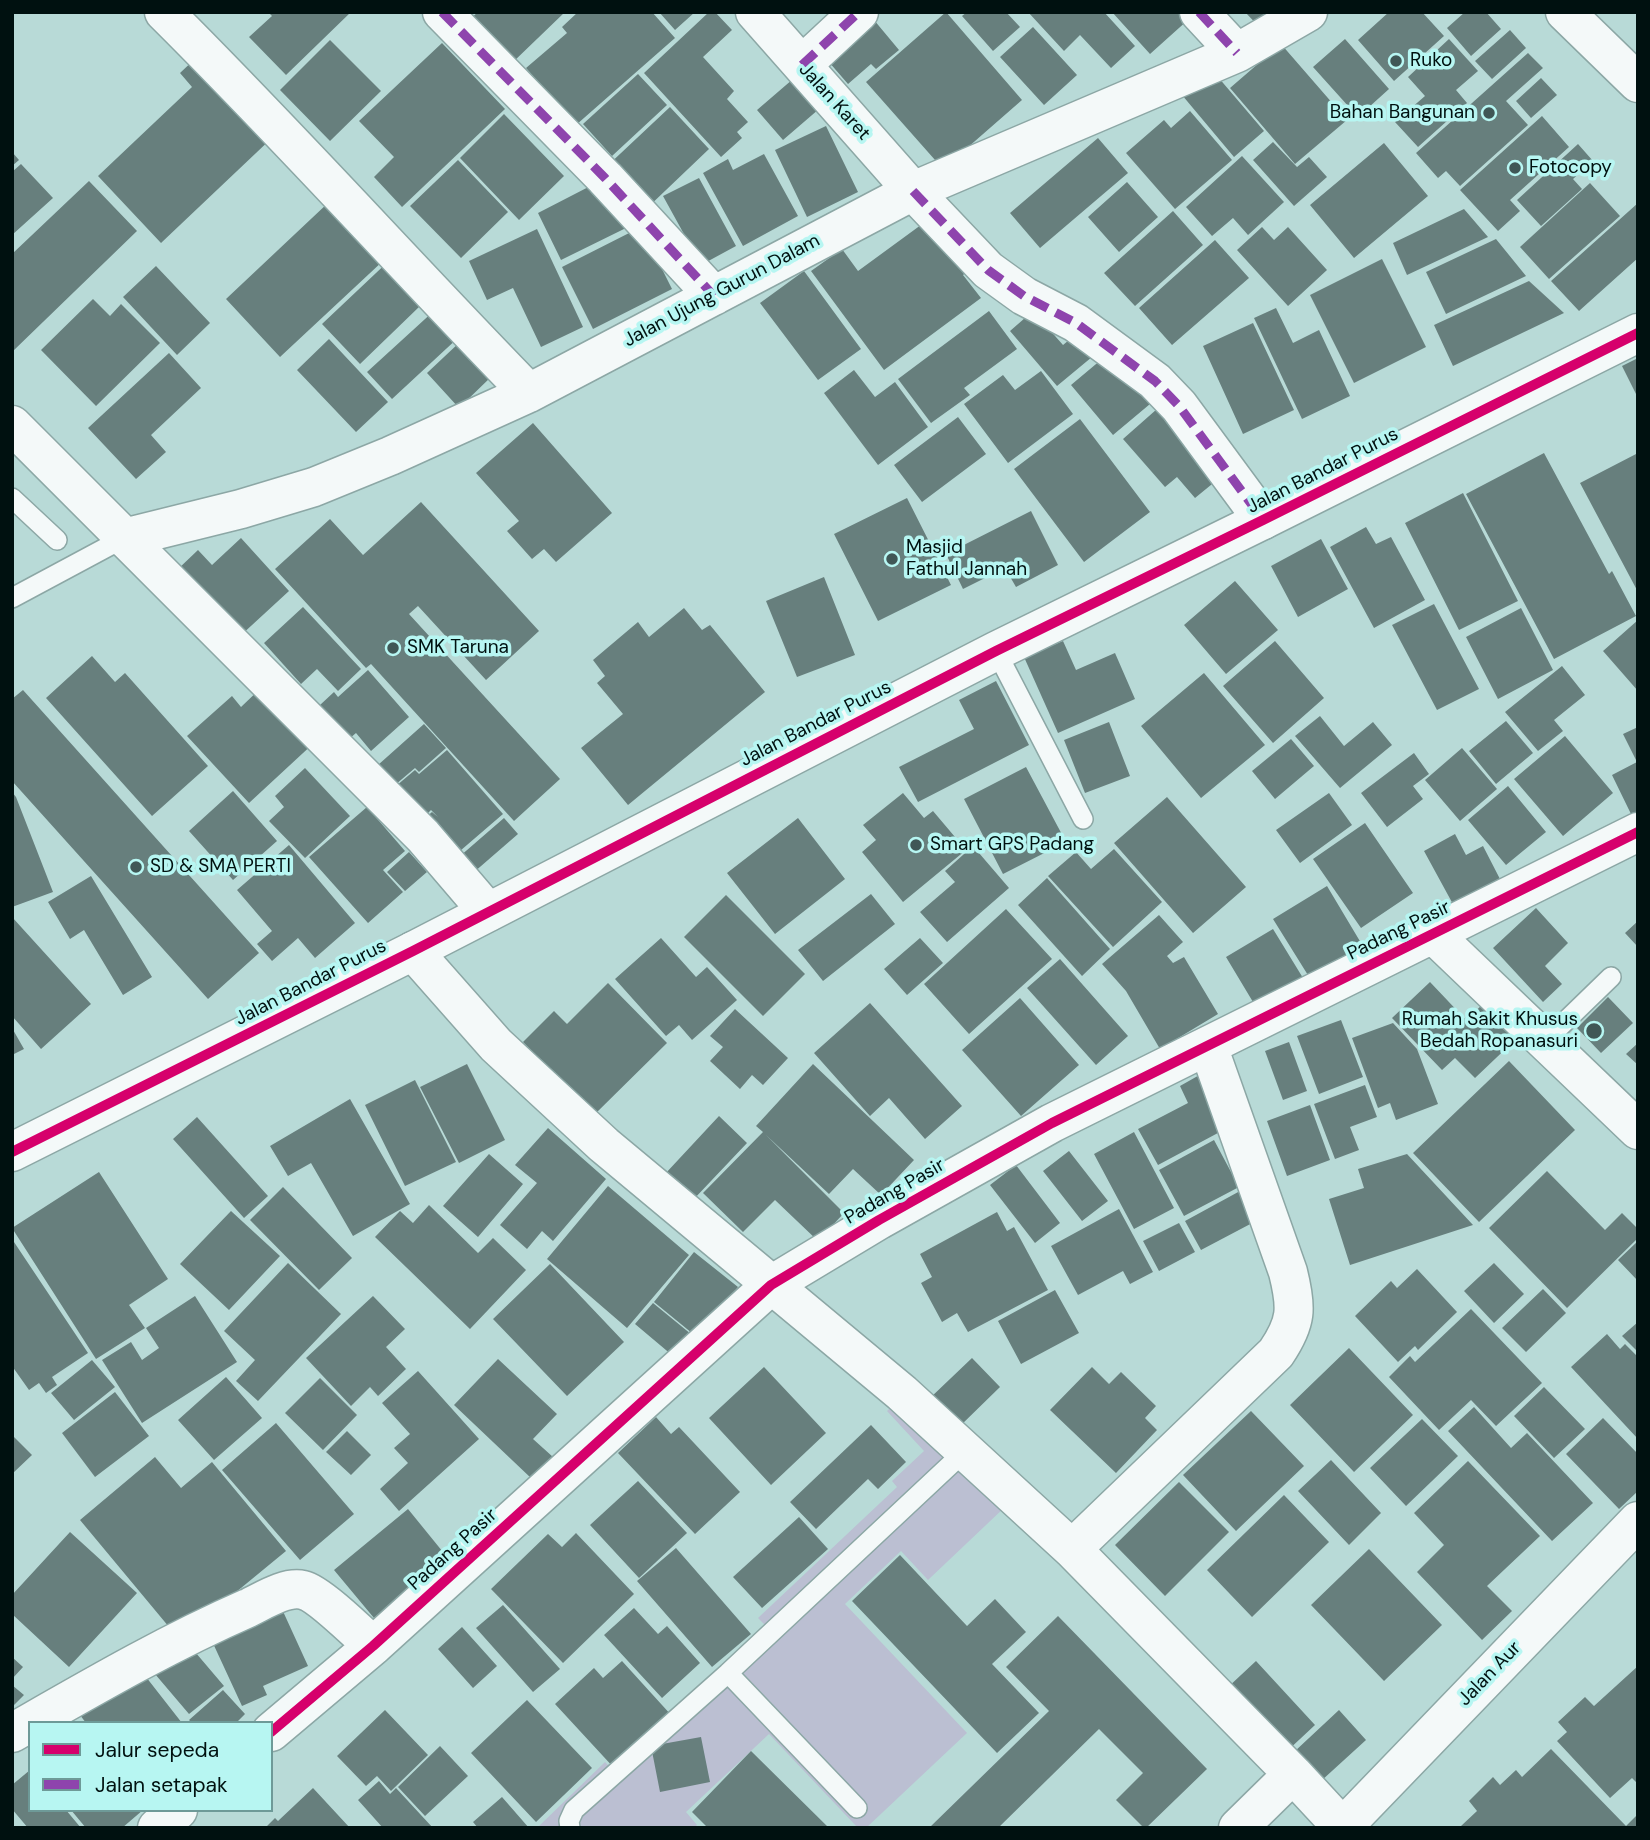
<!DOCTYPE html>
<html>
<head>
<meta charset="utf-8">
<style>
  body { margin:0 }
  #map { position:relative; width:1650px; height:1840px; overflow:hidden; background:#b8dad7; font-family:"DM Sans",sans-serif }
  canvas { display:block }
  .frame { position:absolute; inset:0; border:14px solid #001110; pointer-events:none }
  .legend { position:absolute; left:28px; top:1721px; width:245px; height:91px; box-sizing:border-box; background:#b7f6f2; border:2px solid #6e9a98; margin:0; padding:9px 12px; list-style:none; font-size:21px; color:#001110 }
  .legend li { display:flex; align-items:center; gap:14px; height:35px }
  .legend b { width:35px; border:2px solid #6e9a98 }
</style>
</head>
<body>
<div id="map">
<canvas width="1650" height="1840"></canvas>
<div class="frame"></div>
<ul class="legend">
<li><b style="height:9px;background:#d6006c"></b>Jalur sepeda</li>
<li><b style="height:9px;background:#8e44ad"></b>Jalan setapak</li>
</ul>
</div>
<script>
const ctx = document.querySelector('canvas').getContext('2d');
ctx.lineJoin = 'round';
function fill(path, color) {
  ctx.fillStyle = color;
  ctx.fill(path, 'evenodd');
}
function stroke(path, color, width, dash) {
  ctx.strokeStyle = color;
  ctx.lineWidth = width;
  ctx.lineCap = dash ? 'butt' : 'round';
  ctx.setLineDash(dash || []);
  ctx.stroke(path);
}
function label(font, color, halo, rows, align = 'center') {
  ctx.font = font + ' "DM Sans",sans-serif';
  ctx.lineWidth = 7;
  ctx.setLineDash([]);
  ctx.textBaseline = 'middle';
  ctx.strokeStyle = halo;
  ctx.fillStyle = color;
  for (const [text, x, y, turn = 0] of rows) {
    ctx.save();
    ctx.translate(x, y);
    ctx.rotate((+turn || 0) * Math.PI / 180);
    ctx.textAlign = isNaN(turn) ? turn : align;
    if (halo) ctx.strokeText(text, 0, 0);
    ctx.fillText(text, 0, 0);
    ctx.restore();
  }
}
const green = new Path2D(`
  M901 1397 1005 1507 928 1580 901 1551 845 1604 967 1733 866 1828H858L769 1734 686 1812 697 1825 694 1828H539L538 1827 605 1762 615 1772 767 1627 758 1618 897 1487 892 1481 924 1451 887 1411Z`);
const building = new Path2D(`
  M268 12H351L286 75 249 37 272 16Z
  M478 12H565L511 64 469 20Z
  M578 12H652L675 38 576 125 526 68 567 33 562 27Z
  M659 12H695L675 30Z
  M709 12H715L732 30 703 57 734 91 727 99 748 122 737 132 742 138 721 157 644 73Z
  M946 12 1022 100 943 169 866 82Z
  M967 12H1006L1020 27 993 51 962 16Z
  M1028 12H1104L1135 46 1111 68 1080 35 1064 51Z
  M1112 12H1183L1189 19 1150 54Z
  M1245 12H1287L1265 33Z
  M1389 12H1422L1444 36 1394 81 1358 40Z
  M1465 12H1486L1501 29 1471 56 1447 28Z
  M869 14 899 50 876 69 871 64 848 84 822 54Z
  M1033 27 1077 75 1044 105 1000 57Z
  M1510 30 1526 48 1492 79 1475 61Z
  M1345 39 1389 89 1358 117 1313 67Z
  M1449 39 1478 71 1456 90 1467 103 1418 147 1395 122 1425 96 1408 77Z
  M330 40 381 91 330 141 280 90Z
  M442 43 505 109 402 207 374 177 394 157 359 121Z
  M1281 44 1347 120 1295 164 1230 88Z
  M1528 53 1543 68 1506 101 1528 125 1460 186 1446 171 1438 178 1416 153Z
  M199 55 275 135 161 243 98 176 192 87 180 73Z
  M1212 70 1264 131 1234 157 1182 95Z
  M800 73 826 103 783 140 757 110Z
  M638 74 667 105 612 156 583 124Z
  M1541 78 1557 95 1531 118 1516 101Z
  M670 107 709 149 644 211 604 169Z
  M1190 111 1232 160 1175 209 1126 153 1164 120 1171 128Z
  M504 114 564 176 519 220 460 158Z
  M1542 116 1569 147 1510 200 1520 211 1498 231 1460 190Z
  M826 126 858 192 807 217 775 150Z
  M1098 138 1128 173 1040 248 1010 213Z
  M1273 142 1297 167 1309 157 1327 177 1294 206 1253 160Z
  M1384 143 1428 196 1354 258 1310 205Z
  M1578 144 1593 161 1573 179 1582 189 1541 226 1517 200Z
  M12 152 19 160 12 166Z
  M764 154 798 216 743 246 703 173 728 159 733 170Z
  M1242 156 1284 202 1248 235 1233 218 1212 236 1186 207Z
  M458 160 508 212 461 258 410 206Z
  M21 164 53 198 12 235V172Z
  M699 178 736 246 701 265 663 196Z
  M602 180 626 228 561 260 538 213Z
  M89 181 137 231 12 352V254Z
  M1127 182 1158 217 1119 252 1088 217Z
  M1590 183 1620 216 1549 279 1520 247Z
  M329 202 384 260 280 357 226 299Z
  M1638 203V258L1579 311 1551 281Z
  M1464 209 1488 237 1407 275 1393 243Z
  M1173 211 1203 245 1135 306 1104 273Z
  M925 222 968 271 963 275 981 298 884 370 811 271 842 249 858 271Z
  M641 227 672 289 593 329 562 267Z
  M1262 227 1274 240 1288 227 1327 270 1288 306 1237 250Z
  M537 229 583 327 541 347 513 288 487 300 469 261Z
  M1496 239 1526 276 1446 314 1426 272Z
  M1215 240 1249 278 1172 345 1139 308Z
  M394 256 421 284 409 296 419 307 360 364 322 324Z
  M1382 259 1426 347 1354 383 1310 295Z
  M156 266 210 323 177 355 123 297Z
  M804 271 861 349 818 380 760 303Z
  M1529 281 1564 313 1453 366 1434 325Z
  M93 299 110 316 121 304 160 343 96 406 41 350Z
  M1276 308 1293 343 1319 330 1350 396 1302 419 1254 318Z
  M436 309 460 336 392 399 367 372Z
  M989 311 1017 349 964 388 970 395 931 423 898 379Z
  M1033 311 1063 345 1080 331 1098 352 1057 386 1010 331Z
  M1253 323 1294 410 1243 434 1203 346Z
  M329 339 388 402 356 432 297 370Z
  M461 341 493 375 459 408 427 373Z
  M169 353 201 388 151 435 166 452 136 479 88 428Z
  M1108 354 1150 404 1113 435 1071 385Z
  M1638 358V393L1636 394 1622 366Z
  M854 370 875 397 895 382 928 427 878 465 824 393Z
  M1041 371 1073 414 1008 463 964 404 1003 375 1015 390Z
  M1157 409 1217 480 1195 498 1177 477 1165 487 1123 439Z
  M958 417 986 454 922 502 894 465Z
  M1080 419 1150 512 1084 562 1014 469Z
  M533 423 612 513 556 562 544 549 532 559 507 531 519 521 476 473Z
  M1544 453 1609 574 1612 571 1636 616 1554 659 1466 494Z
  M1638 453V592L1580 483Z
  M1463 493 1518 601 1459 630 1405 523Z
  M907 498 951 585 878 621 834 534Z
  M421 502 539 631 486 680 418 606 409 614 560 779 514 821 371 664 366 668 275 569 330 519 363 555Z
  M1031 511 1058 565 1016 587 1005 568 963 589 946 554Z
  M1366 527 1376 544 1391 537 1425 600 1374 628 1330 547Z
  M241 538 289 591 239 637 177 570 198 550 212 565Z
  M1321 539 1348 589 1298 617 1271 566Z
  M824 577 855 655 797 677 766 601Z
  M1235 581 1278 630 1226 674 1184 625Z
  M1434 604 1479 689 1437 710 1392 625Z
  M303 607 361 669 338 691 317 669 301 684 264 643Z
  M684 608 702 630 710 625 765 692 628 805 581 748 623 714 597 683 605 676 593 660 638 622 649 637Z
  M1521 608 1553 670 1498 699 1466 637Z
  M1638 620V691L1603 651Z
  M1063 641 1076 670 1115 653 1135 699 1058 733 1024 657Z
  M1275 641 1324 698 1273 743 1223 686Z
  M92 656 115 682 125 673 208 766 152 816 46 698Z
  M1562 666 1585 695 1554 720 1563 731 1538 751 1505 712Z
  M368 670 409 717 371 751 356 733 349 739 320 705 334 692 338 697Z
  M1204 673 1265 745 1201 798 1141 726Z
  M996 681 1029 745 918 802 899 767 974 729 959 700Z
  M264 685 316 741 249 803 187 736 232 696 241 707Z
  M23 690 259 953 208 999 12 781V699Z
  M1320 716 1344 746 1373 722 1392 745 1340 788 1295 736Z
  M1506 721 1533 753 1496 784 1469 751Z
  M1109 722 1130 776 1085 793 1064 740Z
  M424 724 446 748 419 772 415 768 395 785 378 765Z
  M1638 727V811L1631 814 1612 775 1637 762 1623 734Z
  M1565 736 1613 793 1563 836 1514 779Z
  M1291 739 1314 766 1275 799 1252 771Z
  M1462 748 1497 789 1460 821 1425 780Z
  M447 750 503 814 453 857 422 821 432 812 438 817 431 810 424 817 396 786 415 770 419 774Z
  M1414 753 1429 774 1413 786 1423 799 1387 827 1361 793Z
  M1026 767 1066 842 1003 874 964 799Z
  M305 768 350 816 305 858 269 821 284 807 275 796Z
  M1508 786 1546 832 1506 865 1468 820Z
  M233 791 277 841 233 880 189 831Z
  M12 792 16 797 53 892 12 907Z
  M903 793 924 818 933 811 966 850 903 902 862 852 876 840 863 825Z
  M1329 793 1352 825 1300 863 1276 830Z
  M1167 797 1246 887 1193 933 1114 843Z
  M367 807 405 851 383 870 403 892 368 923 309 857Z
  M504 818 518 834 473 873 459 857Z
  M798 818 845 879 775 934 727 873Z
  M1365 823 1413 893 1361 928 1313 859Z
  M1455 834 1466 855 1483 846 1501 881 1454 906 1424 851Z
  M289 845 355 923 315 958 298 938 272 961 257 944 272 931 237 890Z
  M973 846 1009 888 947 942 920 912 955 882 945 871Z
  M1114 849 1162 902 1113 947 1048 876 1076 852 1091 869Z
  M409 852 427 872 405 891 387 872Z
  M91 876 152 977 123 995 84 930 70 939 48 902Z
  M1047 878 1110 949 1082 976 1018 905Z
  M1327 886 1364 948 1311 980 1273 919Z
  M871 894 895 924 823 981 798 950Z
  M726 895 805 974 763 1016 684 937Z
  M1536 908 1568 943 1545 966 1562 984 1543 1002 1493 948Z
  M1006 909 1052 959 969 1034 924 984Z
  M1159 915 1183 942 1167 956 1173 963 1184 957 1218 1014 1160 1049 1126 991 1102 964Z
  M12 917 91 1004 41 1049 12 1016Z
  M1638 921V947L1625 933Z
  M1273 929 1303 978 1256 1007 1226 957Z
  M661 938 696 977 707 967 737 1000 692 1040 679 1025 666 1036 615 979Z
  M920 938 943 963 907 995 884 969Z
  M1060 959 1128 1036 1096 1065 1027 988Z
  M1430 982 1466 1020 1483 1004 1516 1039 1475 1078 1455 1058 1442 1070 1392 1018Z
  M608 983 667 1043 594 1115 523 1042 554 1011 567 1024Z
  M1608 997 1633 1023 1601 1053 1577 1028Z
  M1020 998 1079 1065 1021 1116 962 1050Z
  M870 1003 962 1106 925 1139 889 1098 870 1116 814 1053Z
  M735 1009 788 1058 763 1085 752 1075 740 1089 710 1061 723 1047 710 1036Z
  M1341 1020 1363 1077 1319 1094 1297 1036Z
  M1393 1023 1417 1049 1438 1104 1396 1120 1390 1103 1378 1108 1352 1038Z
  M12 1028 24 1049 12 1055Z
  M1289 1042 1307 1091 1283 1100 1265 1051Z
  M1638 1043V1065L1626 1054Z
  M1509 1061 1575 1130 1479 1222 1413 1153Z
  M467 1064 505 1140 459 1163 420 1087Z
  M813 1064 914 1160 881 1195 853 1169 829 1194 766 1135 844 1213 818 1241 775 1200 743 1232 703 1193 763 1132 756 1126Z
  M1203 1073 1231 1126 1158 1165 1138 1129 1188 1103 1180 1086Z
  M415 1080 456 1162 405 1186 365 1105Z
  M1365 1085 1377 1117 1350 1127 1359 1150 1335 1159 1314 1104Z
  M350 1099 410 1204 353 1236 311 1163 288 1176 270 1146Z
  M1310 1105 1330 1160 1287 1176 1267 1121Z
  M719 1116 747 1143 693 1200 665 1174Z
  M197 1117 268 1196 244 1218 173 1139Z
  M548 1128 606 1179 553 1241 542 1231 527 1249 500 1225 537 1183 515 1165Z
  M1134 1132 1174 1208 1134 1229 1094 1154Z
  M1214 1140 1239 1187 1184 1216 1159 1170Z
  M1069 1151 1108 1201 1082 1221 1043 1171Z
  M489 1154 523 1184 478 1237 443 1206Z
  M1407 1154 1473 1225 1350 1265 1329 1199 1364 1188 1358 1169Z
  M1016 1165 1060 1223 1035 1243 990 1185Z
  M1547 1171 1605 1230 1622 1213 1638 1229V1238L1567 1308 1489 1228Z
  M99 1172 168 1279 129 1305 145 1328 96 1359 12 1228Z
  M608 1186 689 1255 627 1328 547 1259Z
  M283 1187 352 1258 319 1290 250 1220Z
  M1240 1191 1256 1221 1201 1250 1185 1221Z
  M429 1205 478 1253 493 1238 526 1270 470 1329 375 1237 400 1211 413 1223Z
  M1119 1209 1153 1272 1130 1284 1123 1271 1078 1295 1051 1246Z
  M231 1211 280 1256 229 1310 180 1264Z
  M997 1212 1007 1231 1014 1227 1048 1290 968 1332 957 1313 942 1322 921 1283 932 1277 920 1254Z
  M1179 1223 1195 1252 1159 1271 1143 1241Z
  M12 1239 88 1353 52 1377 57 1385 46 1393 39 1383 29 1390 12 1366Z
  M1638 1241V1281L1618 1260Z
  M694 1252 738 1287 698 1338 654 1302Z
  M288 1263 341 1314 258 1401 236 1381 255 1360 224 1331Z
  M1494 1263 1524 1294 1494 1323 1464 1291Z
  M550 1264 624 1342 567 1396 493 1319Z
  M1417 1269 1457 1312 1418 1350 1415 1346 1398 1362 1355 1316 1391 1281 1397 1288Z
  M1543 1289 1566 1313 1526 1352 1502 1328Z
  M1055 1290 1079 1333 1021 1364 998 1321Z
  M195 1296 237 1362 142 1423 102 1360 131 1342 142 1360 159 1348 146 1328Z
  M373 1296 405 1329 386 1347 406 1369 378 1396 370 1387 351 1406 306 1358Z
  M653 1303 697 1339 679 1361 635 1324Z
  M1471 1309 1542 1383 1496 1426 1471 1400 1439 1430 1389 1377 1410 1356 1415 1362Z
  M1638 1322V1352L1622 1336Z
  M1607 1334 1620 1349 1625 1344 1638 1357V1439L1571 1367Z
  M1349 1348 1413 1415 1354 1472 1290 1405Z
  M972 1358 1000 1387 958 1428 929 1399Z
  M498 1359 557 1414 533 1439 553 1457 532 1479 454 1405Z
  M92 1360 115 1387 74 1420 51 1393Z
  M764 1367 826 1433 771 1485 709 1418Z
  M1092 1367 1109 1384 1121 1372 1156 1406 1145 1418 1157 1430 1116 1473 1050 1410Z
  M418 1371 479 1439 399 1511 380 1489 408 1463 394 1448 410 1434 382 1403Z
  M226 1377 262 1418 214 1460 178 1420Z
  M320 1378 357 1415 323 1450 285 1413Z
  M1544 1387 1585 1429 1554 1458 1514 1416Z
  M115 1392 149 1436 95 1477 62 1433Z
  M1474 1407 1511 1448 1527 1433 1593 1503 1552 1541 1448 1431Z
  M1251 1411 1304 1466 1236 1531 1183 1475Z
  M656 1417 671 1434 679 1427 740 1492 695 1534 618 1453Z
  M1603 1418 1638 1454V1491L1619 1509 1566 1454Z
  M1422 1419 1458 1456 1406 1506 1370 1468Z
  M276 1423 354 1514 300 1560 222 1470Z
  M871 1425 906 1462 878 1489 868 1479 816 1529 790 1502Z
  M347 1431 371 1455 351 1475 326 1452Z
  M12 1435 32 1455 12 1474Z
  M155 1457 181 1488 212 1462 286 1551 179 1639 80 1520Z
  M1331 1460 1381 1513 1349 1545 1298 1491Z
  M1468 1461 1540 1536 1487 1586 1512 1611 1482 1640 1417 1572 1444 1545 1414 1513Z
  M638 1481 687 1533 639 1578 590 1525Z
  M1179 1482 1229 1532 1165 1596 1115 1545Z
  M1284 1495 1329 1542 1252 1617 1207 1570Z
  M408 1509 447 1557 374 1618 334 1570Z
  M799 1517 828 1549 762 1608 733 1577Z
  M70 1532 137 1593 69 1667 12 1614V1595Z
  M576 1533 634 1594 563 1663 491 1589 548 1534 562 1547Z
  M676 1548 751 1634 712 1667 637 1581Z
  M1369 1549 1442 1625 1384 1681 1311 1605Z
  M900 1555 967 1626 995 1599 1026 1632 992 1664 1039 1713 997 1753 852 1601Z
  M503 1605 560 1669 533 1692 476 1628Z
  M281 1607 308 1666 263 1686 267 1695 242 1706 211 1639Z
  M634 1608 658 1634 667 1626 700 1663 662 1698 604 1635Z
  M1058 1616 1207 1769 1146 1828H1144L1116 1800 1143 1773 1099 1729 998 1828H929L1049 1711 1006 1667Z
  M462 1627 497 1666 473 1688 438 1649Z
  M190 1646 224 1686 189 1714 155 1674Z
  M12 1657 23 1667 12 1679Z
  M622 1661 672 1716 615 1769 555 1704 594 1668 603 1678Z
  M1256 1661 1315 1725 1285 1753 1226 1689Z
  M1638 1666V1784L1632 1778 1610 1798 1557 1741 1567 1732 1558 1722 1585 1697 1594 1706Z
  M139 1668 182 1723H86L80 1715Z
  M12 1685 24 1695 12 1707Z
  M223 1690 245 1714 236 1723H192L189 1720Z
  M527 1700 592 1768 536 1822 471 1753Z
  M385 1710 428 1755 391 1791 377 1776 366 1786 337 1756Z
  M1339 1710 1366 1740 1321 1781 1294 1752Z
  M701 1737 710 1782 660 1792 651 1746Z
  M440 1746 468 1776 425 1816 398 1787Z
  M1551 1749 1626 1826 1638 1814V1828H1462L1461 1826 1477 1811 1469 1801 1493 1777 1500 1785 1516 1770 1522 1777Z
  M751 1751 829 1828H708L692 1812Z
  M30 1770V1810H66L81 1828H28L12 1809V1785Z
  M379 1781 390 1794 396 1788 433 1828H383L358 1800Z
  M313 1788 350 1828H265L275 1818 278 1821Z
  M502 1797 529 1828H478L473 1822Z
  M71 1810H143L122 1828H86Z`);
const service = new Path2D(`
  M12 498 57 540
  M12 598 124 538
  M996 651 1083 819
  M1546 1040 1611 977
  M857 1808 728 1673 964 1452
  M570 1828 569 1821 574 1810 728 1673`);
const minor = new Path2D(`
  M164 12C289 136 406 267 529 393
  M442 12 605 178 714 296
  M755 12 913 191 988 270 1024 296 1076 323 1155 381 1179 406 1263 520
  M1199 12 1237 53
  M802 65 859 12
  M12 425 423 836 488 912
  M124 538 241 509 314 487 390 456 529 393 913 191 1237 53 1308 12
  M1433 934 1638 1130
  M413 951 496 1045 604 1145 902 1393 1072 1549 1293 1774 1343 1828
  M1072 1549 1276 1353C1297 1322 1297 1308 1288 1272L1208 1046
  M271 1732 373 1646 771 1285 879 1220 1052 1123 1638 832
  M12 1733C89 1689 166 1644 248 1608 263 1601 285 1586 303 1590 318 1593 360 1634 373 1646
  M157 1828 178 1810
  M1238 1828 1293 1774
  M1342 1828 1638 1521`);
const tertiary = new Path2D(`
  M1565 12 1638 83
  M12 1152 413 951 996 651 1263 520 1638 333`);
const quiet = new Path2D(`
  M442 12 605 178 714 296
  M1199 12 1237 53
  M802 65 859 12
  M913 191 988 270 1024 296 1076 323 1155 381 1179 406 1263 520`);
const cycleway = new Path2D(`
  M12 1152 413 951 996 651 1263 520 1638 333
  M271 1732 373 1646 771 1285 879 1220 1052 1123 1638 832`);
const markers = [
  [1396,61,7,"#405756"],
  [1489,113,7,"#405756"],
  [1515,168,7,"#405756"],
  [892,559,7,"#405756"],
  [393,648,7,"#405756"],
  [916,845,7,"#405756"],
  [136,867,7,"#405756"],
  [1594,1031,9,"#405756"]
];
const poiNames = [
  ["Ruko",1410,61],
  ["Bahan Bangunan",1475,113,"right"],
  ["Fotocopy",1529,168],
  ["Masjid",906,548],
  ["Fathul Jannah",906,570],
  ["SMK Taruna",407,648],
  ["Smart GPS Padang",930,845],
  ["SD & SMA PERTI",150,867],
  ["Rumah Sakit Khusus",1578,1020,"right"],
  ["Bedah Ropanasuri",1578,1042,"right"]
];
const streetNames = [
  ["Jalan Karet",834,102,48],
  ["Jalan Ujung Gurun Dalam",722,291,-28],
  ["Jalan Bandar Purus",1323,471,-27],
  ["Jalan Bandar Purus",816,724,-27],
  ["Padang Pasir",1399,931,-26],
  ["Jalan Bandar Purus",311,983,-27],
  ["Padang Pasir",895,1192,-30],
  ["Padang Pasir",453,1550,-42],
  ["Jalan Aur",1490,1674,-46]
];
fill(green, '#bbbfd2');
fill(building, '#677f7d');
stroke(service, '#8ca7a5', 22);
stroke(minor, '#8ca7a5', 41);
stroke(tertiary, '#8ca7a5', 41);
stroke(service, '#f4f9f9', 19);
stroke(minor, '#f4f9f9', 38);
stroke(tertiary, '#f4f9f9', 38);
stroke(quiet, '#8e44ad', 9, [18, 9]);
stroke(cycleway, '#d6006c', 10);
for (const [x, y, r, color] of markers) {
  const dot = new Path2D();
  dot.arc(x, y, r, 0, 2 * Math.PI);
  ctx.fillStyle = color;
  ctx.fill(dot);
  stroke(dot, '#b7f6f2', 2.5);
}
label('19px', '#001110', '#b7f6f2', poiNames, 'left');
label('19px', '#001110', '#b7f6f2', streetNames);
</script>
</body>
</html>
